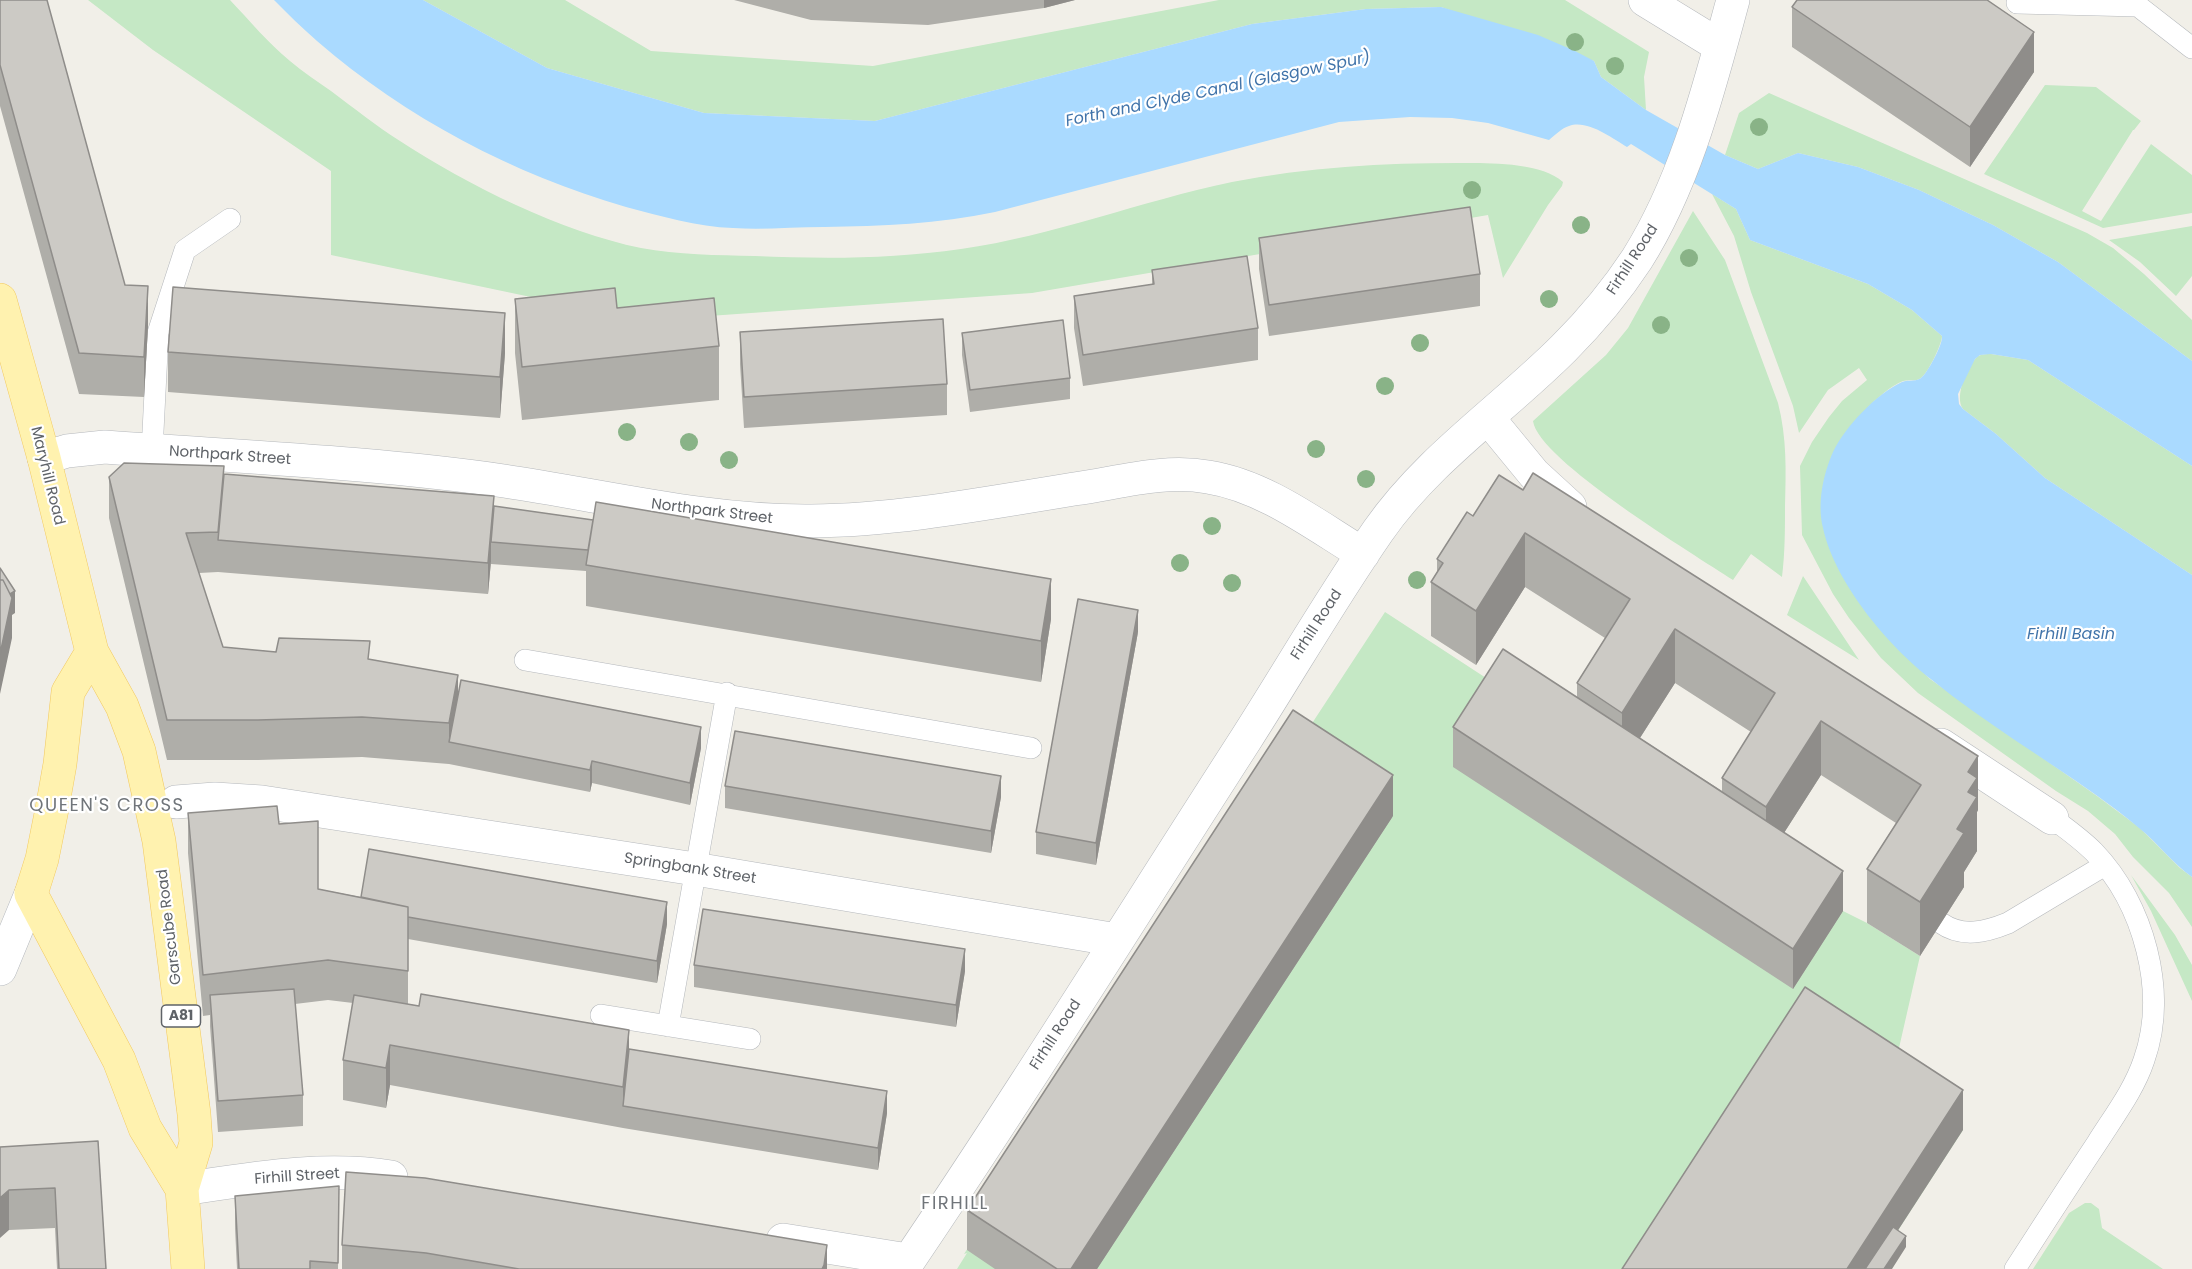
<!DOCTYPE html>
<html>
<head>
<meta charset="utf-8">
<style>
  body { margin:0 }
  canvas { display:block; background:#f1efe8 }
</style>
</head>
<body>
<canvas width="2192" height="1269"></canvas>
<script>
const ctx = document.querySelector('canvas').getContext('2d');
ctx.lineJoin = 'round';
function fill(path, color) {
  ctx.fillStyle = color;
  ctx.fill(path, 'evenodd');
}
function stroke(path, color, width, dash) {
  ctx.strokeStyle = color;
  ctx.lineWidth = width;
  ctx.lineCap = dash ? 'butt' : 'round';
  ctx.setLineDash(dash || []);
  ctx.stroke(path);
}
function label(font, color, halo, rows, align = 'center') {
  ctx.font = font + ' Poppins,sans-serif';
  ctx.lineWidth = 4.5;
  ctx.setLineDash([]);
  ctx.textBaseline = 'middle';
  ctx.strokeStyle = halo;
  ctx.fillStyle = color;
  for (const [text, x, y, turn = 0] of rows) {
    ctx.save();
    ctx.translate(x, y);
    ctx.rotate((+turn || 0) * Math.PI / 180);
    ctx.textAlign = isNaN(turn) ? turn : align;
    if (halo) ctx.strokeText(text, 0, 0);
    ctx.fillText(text, 0, 0);
    ctx.restore();
  }
}
const green = new Path2D(`
  M88 0H230C250 21 268 43 290 61 303 72 317 81 331 91 354 108 376 126 400 141 467 185 562 232 641 248 678 255 717 255 755 256 824 259 892 259 961 249 1053 236 1141 201 1232 182 1307 167 1383 163 1459 163 1488 163 1541 162 1563 182L1562 186 1548 205 1503 278 1488 215 1032 293 653 320 526 296 331 255V171L153 50Z
  M423 0H565L651 51 873 66 1219 0H1565L1649 52 1644 77 1646 110 1601 77 1594 61 1441 7 1366 9 1252 24 875 121 704 113 547 68Z
  M2045 85 2096 87 2141 121 2134 130H2133L2082 211 2101 221 2151 144 2192 175V213L2103 228 1984 174Z
  M1769 93 2087 233 2113 248 2144 274 2192 320V361L2058 262 1993 225 1919 190 1858 167 1798 153 1758 169 1725 155 1739 113Z
  M1712 194 1736 209 1750 240 1868 284 1912 310 1942 336C1942 344 1928 373 1921 378 1915 382 1909 379 1903 381 1890 386 1878 398 1868 407L1861 605 1889 639 1930 679 2097 796 2140 828 2180 868 2192 877V927L2169 893 2133 857 2115 834 2088 811 2056 791 1918 693 1881 658 1849 618 1833 594 1802 535 1800 466 1812 442 1829 417 1842 401 1867 380 1859 368 1828 390 1799 433 1793 406 1751 292 1734 236Z
  M1693 211 1725 260 1778 403C1787 438 1786 471 1785 506 1785 530 1785 553 1782 577L1751 554 1733 580C1695 555 1538 460 1533 421L1606 355 1628 328Z
  M2192 226V276L2176 296 2140 262 2109 240Z
  M1991 354 2028 360 2192 466V575L2045 478 1996 434 1963 409C1954 397 1967 366 1977 357 1981 354 1986 354 1991 354Z
  M1803 576 1859 660 1787 615Z
  M1385 612 1843 911 1867 923 1920 956 1891 1083 1963 1130 1873 1269H957L967 1253 964 1254Z
  M2131 875 2175 935 2192 965V1001L2151 911Z
  M2085 1203H2091L2099 1209 2102 1228 2163 1269H2033L2069 1213Z`);
const water = new Path2D(`
  M274 0H423L547 68 704 113 875 121 1252 24 1366 9 1441 7 1538 35 1575 51 1594 61 1601 77 1646 110 1725 155 1758 169 1798 153 1858 167 1919 190 1993 225 2058 262 2192 361V466L2028 360 1991 354 1980 355 1975 359 1958 394 1959 404 1963 409 1996 434 2045 478 2192 575V877C2172 863 2158 843 2139 828 2125 816 2110 805 2096 795 2041 756 1984 722 1932 680 1888 646 1835 583 1823 528 1817 503 1823 475 1833 452 1845 427 1876 394 1902 382 1909 379 1917 383 1923 376 1929 370 1943 344 1942 336L1912 310 1868 284 1750 240 1736 209 1631 144 1627 147C1612 138 1587 119 1569 126 1562 128 1555 135 1549 140L1488 123 1452 118 1410 117 1339 122 995 212C938 224 882 226 824 227 794 227 763 230 733 228 697 227 661 216 626 207 513 174 406 118 317 41 302 28 288 14 274 0Z`);
const lane = new Path2D(`
  M2017 3 2138 6 2192 48
  M152 451 158 333 185 250 230 219
  M525 660 1031 748
  M1941 923C1962 938 1986 932 2008 923L2105 865
  M601 1015 750 1039
  M668 1026 727 693
  M2015 1269C2042 1227 2069 1185 2097 1143 2114 1116 2134 1090 2144 1060 2168 992 2144 904 2094 852 2081 839 2067 829 2052 818`);
const street = new Path2D(`
  M1645 0 1720 46
  M1488 418 1534 474 1570 507
  M44 458 67 451 105 447C238 457 372 462 504 481 605 496 708 522 811 521 899 520 987 503 1074 489 1118 483 1163 469 1208 477 1265 486 1315 525 1363 554
  M1941 745 2052 818
  M176 802 215 799 262 802 695 869 1117 940
  M182 1189C251 1179 322 1166 391 1177
  M783 1240 908 1260
  M903 1269C1021 1095 1132 916 1246 739 1290 670 1331 599 1378 531 1428 459 1502 410 1564 348 1591 321 1616 291 1637 259 1686 181 1709 88 1733 0`);
const secondary = new Path2D(`
  M0 969 31 894`);
const primary = new Path2D(`
  M0 300 44 458 92 652 122 706 139 751 159 841 194 1114 196 1143 182 1189 188 1269
  M92 652 68 692 60 764 52 809 42 859 31 894 119 1060 145 1128 182 1189`);
const trees = [
  [1575,42],
  [1615,66],
  [1759,127],
  [1472,190],
  [1581,225],
  [1689,258],
  [1549,299],
  [1661,325],
  [1420,343],
  [1385,386],
  [627,432],
  [689,442],
  [1316,449],
  [729,460],
  [1366,479],
  [1212,526],
  [1180,563],
  [1417,580],
  [1232,583]
];
const wall = new Path2D(`
  M0 0 125 285 148 327 144 397 79 394 0 106Z
  M734 0H1075L1044 8 928 25 811 20Z
  M1792 7 2034 72 1970 167 1792 47Z
  M1259 238 1480 274V306L1269 336 1259 269Z
  M1152 270 1258 328V360L1083 386 1074 328V296L1152 285Z
  M515 299 617 308 719 346V400L522 420 515 353Z
  M740 332 947 384V415L744 428 740 364Z
  M962 333 1070 378V399L970 412 962 355Z
  M168 352 505 353 500 418 168 392Z
  M224 474 494 506 1051 619 1041 682 586 606V571L491 564V561L488 594 218 572 199 573 223 647 276 652 370 659 458 694 701 748 690 805 592 783 590 792 449 764 362 757 258 760H167L109 518V477Z
  M1499 475 1978 810 1977 812V851L1964 872V887L1920 956 1867 923V869L1896 823 1821 775 1784 833 1843 911 1793 989 1453 767V727L1577 697V683L1605 638 1525 587 1476 665 1431 636V582L1437 572V559L1473 516ZM1675 683 1751 732 1722 778V791L1640 738Z
  M1138 632 1096 865 1036 854V832Z
  M725 786 1001 797 991 853 725 808Z
  M188 813 279 824 318 889 361 897 667 924 657 983 408 939V1004L629 1049 887 1113 878 1170 623 1128 390 1085 386 1108 343 1100V1060L353 1003 328 1000 295 1004 303 1095V1126L218 1132 210 1026V1015L203 1016 188 853Z
  M1393 816 1097 1269H995L967 1250V1210Z
  M694 965 965 971 956 1027 694 987Z
  M98 1141 106 1269H57L55 1228 9 1230 0 1147Z
  M235 1196 339 1218 338 1269H237L235 1228Z
  M342 1245 827 1269H342Z`);
const shadedWall = new Path2D(`
  M1044 0H1075L1044 8Z
  M2034 32V72L1970 167V127Z
  M148 286V327L144 397V357Z
  M505 313V353L500 418V377Z
  M494 496V528L491 542V561L488 594V563Z
  M1525 533V587L1476 665V611Z
  M1051 579V619L1041 682V641Z
  M15 591V613L12 615V638L0 694V654L3 599Z
  M1138 610V632L1096 865V843Z
  M1675 629V683L1622 766V713Z
  M458 675V715L449 742V723Z
  M1821 721V775L1766 861V807Z
  M701 727V748L690 805V783Z
  M1978 756V810L1977 812V851L1964 872V887L1920 956V902L1957 829 1968 772Z
  M592 761V783L590 792V770Z
  M1393 775V816L1097 1269H1071Z
  M1001 776V797L991 853V831Z
  M1843 871V911L1793 989V949Z
  M667 902V924L657 983V961Z
  M965 949V971L956 1027V1005Z
  M629 1030V1071L623 1106V1087Z
  M390 1045V1085L386 1108V1068Z
  M1963 1090V1130L1873 1269H1847Z
  M887 1091V1113L878 1170V1148Z
  M9 1190V1230L0 1238V1198Z
  M1906 1236V1247L1892 1269H1884Z
  M827 1245V1269H822Z`);
const building = new Path2D(`
  M0 0H47L125 285 148 286 144 357 79 353 0 65Z
  M1797 0H1987L2034 32 1970 127 1792 7Z
  M1470 207 1480 274 1269 305 1259 238Z
  M1247 256 1258 328 1083 355 1074 296 1154 284 1152 270Z
  M173 287 505 313 500 377 168 352Z
  M615 288 617 308 714 298 719 346 522 367 515 299Z
  M943 319 947 384 744 397 740 332Z
  M1063 320 1070 378 970 390 962 333Z
  M124 463 224 466 218 532 186 533 223 647 276 652 279 638 370 641 368 659 458 675 449 723 362 717 258 720H167L109 477Z
  M1533 473 1978 756 1968 772 1977 778 1968 792 1977 797 1957 829 1964 833 1920 902 1867 869 1921 785 1821 721 1766 807 1722 778 1775 693 1675 629 1622 713 1577 683 1630 599 1525 533 1476 611 1431 582 1443 563 1437 559 1467 512 1473 516 1499 475 1523 490Z
  M224 474 494 496 488 563 218 540Z
  M596 502 1051 579 1041 641 586 565Z
  M494 506 593 520 588 550 491 542Z
  M0 568 15 591 10 594 3 580H0Z
  M0 580H3L12 598 0 654Z
  M1078 599 1138 610 1096 843 1036 832Z
  M1503 649 1843 871 1793 949 1453 727Z
  M461 680 701 727 690 783 592 761 590 770 449 742Z
  M1293 710 1393 775 1071 1269H1057L967 1210Z
  M735 731 1001 776 991 831 725 786Z
  M277 806 279 824 318 821V889L408 907V971L328 960 203 975 188 813Z
  M369 849 667 902 657 961 408 917V907L361 897Z
  M703 909 965 949 956 1005 694 965Z
  M1805 987 1963 1090 1847 1269H1622Z
  M294 989 303 1095 218 1101 210 995Z
  M421 994 629 1030 623 1087 390 1045 386 1068 343 1060 354 995 419 1006Z
  M629 1049 887 1091 878 1148 623 1106Z
  M98 1141 106 1269H59L55 1188 9 1190 0 1198V1147Z
  M346 1172 425 1178 827 1245 824 1265 822 1269H519L426 1253 342 1245Z
  M339 1186 338 1263 310 1261V1269H239L235 1196Z
  M1893 1227 1906 1236 1884 1269H1865Z`);
const shields = [
  [181,1016,39]
];
const shieldNames = [
  ["A81",181,1016]
];
const streetNames = [
  ["Firhill Road",1633,260,-57],
  ["Northpark Street",230,456,4],
  ["Maryhill Road",47,476,76],
  ["Northpark Street",712,512,7],
  ["Firhill Road",1317,625,-57],
  ["Springbank Street",690,869,9],
  ["Garscube Road",170,927,-97],
  ["Firhill Road",1056,1035,-57],
  ["Firhill Street",297,1177,-4]
];
const waterNames = [
  ["Forth and Clyde Canal (Glasgow Spur)",1218,90,-12],
  ["Firhill Basin",2071,635]
];
const quarterNames = [
  ["QUEEN'S CROSS",107,806],
  ["FIRHILL",955,1204]
];
fill(green, '#c5e8c5');
fill(water, '#aadaff');
stroke(lane, '#b5b8bc', 22);
stroke(street, '#b5b8bc', 34);
stroke(secondary, '#b6babf', 34);
stroke(primary, '#f2c960', 34);
stroke(lane, '#fff', 21);
stroke(street, '#fff', 33);
stroke(secondary, '#fff', 33);
stroke(primary, '#fff2af', 33);
ctx.fillStyle = '#89b387';
for (const [x, y] of trees) {
  ctx.beginPath();
  ctx.arc(x, y, 9, 0, 2 * Math.PI);
  ctx.fill();
}
fill(wall, '#afaea9');
fill(shadedWall, '#8f8d8a');
fill(building, '#cccac5');
stroke(building, '#8f8d8a', 1.5);
for (const [x, y, w] of shields) {
  const box = new Path2D();
  box.roundRect(x - w / 2, y - 11, w, 22, 4.5);
  ctx.fillStyle = '#fff';
  ctx.fill(box);
  stroke(box, '#5f6368', 1.5);
}
label('bold 14px', '#5f6368', null, shieldNames);
label('15px', '#5f6368', '#fff', streetNames);
label('italic 16px', '#4174aa', '#fff', waterNames);
ctx.letterSpacing = '1.5px';
label('18px', '#70757a', '#fff', quarterNames);
ctx.letterSpacing = '0px';
</script>
</body>
</html>
